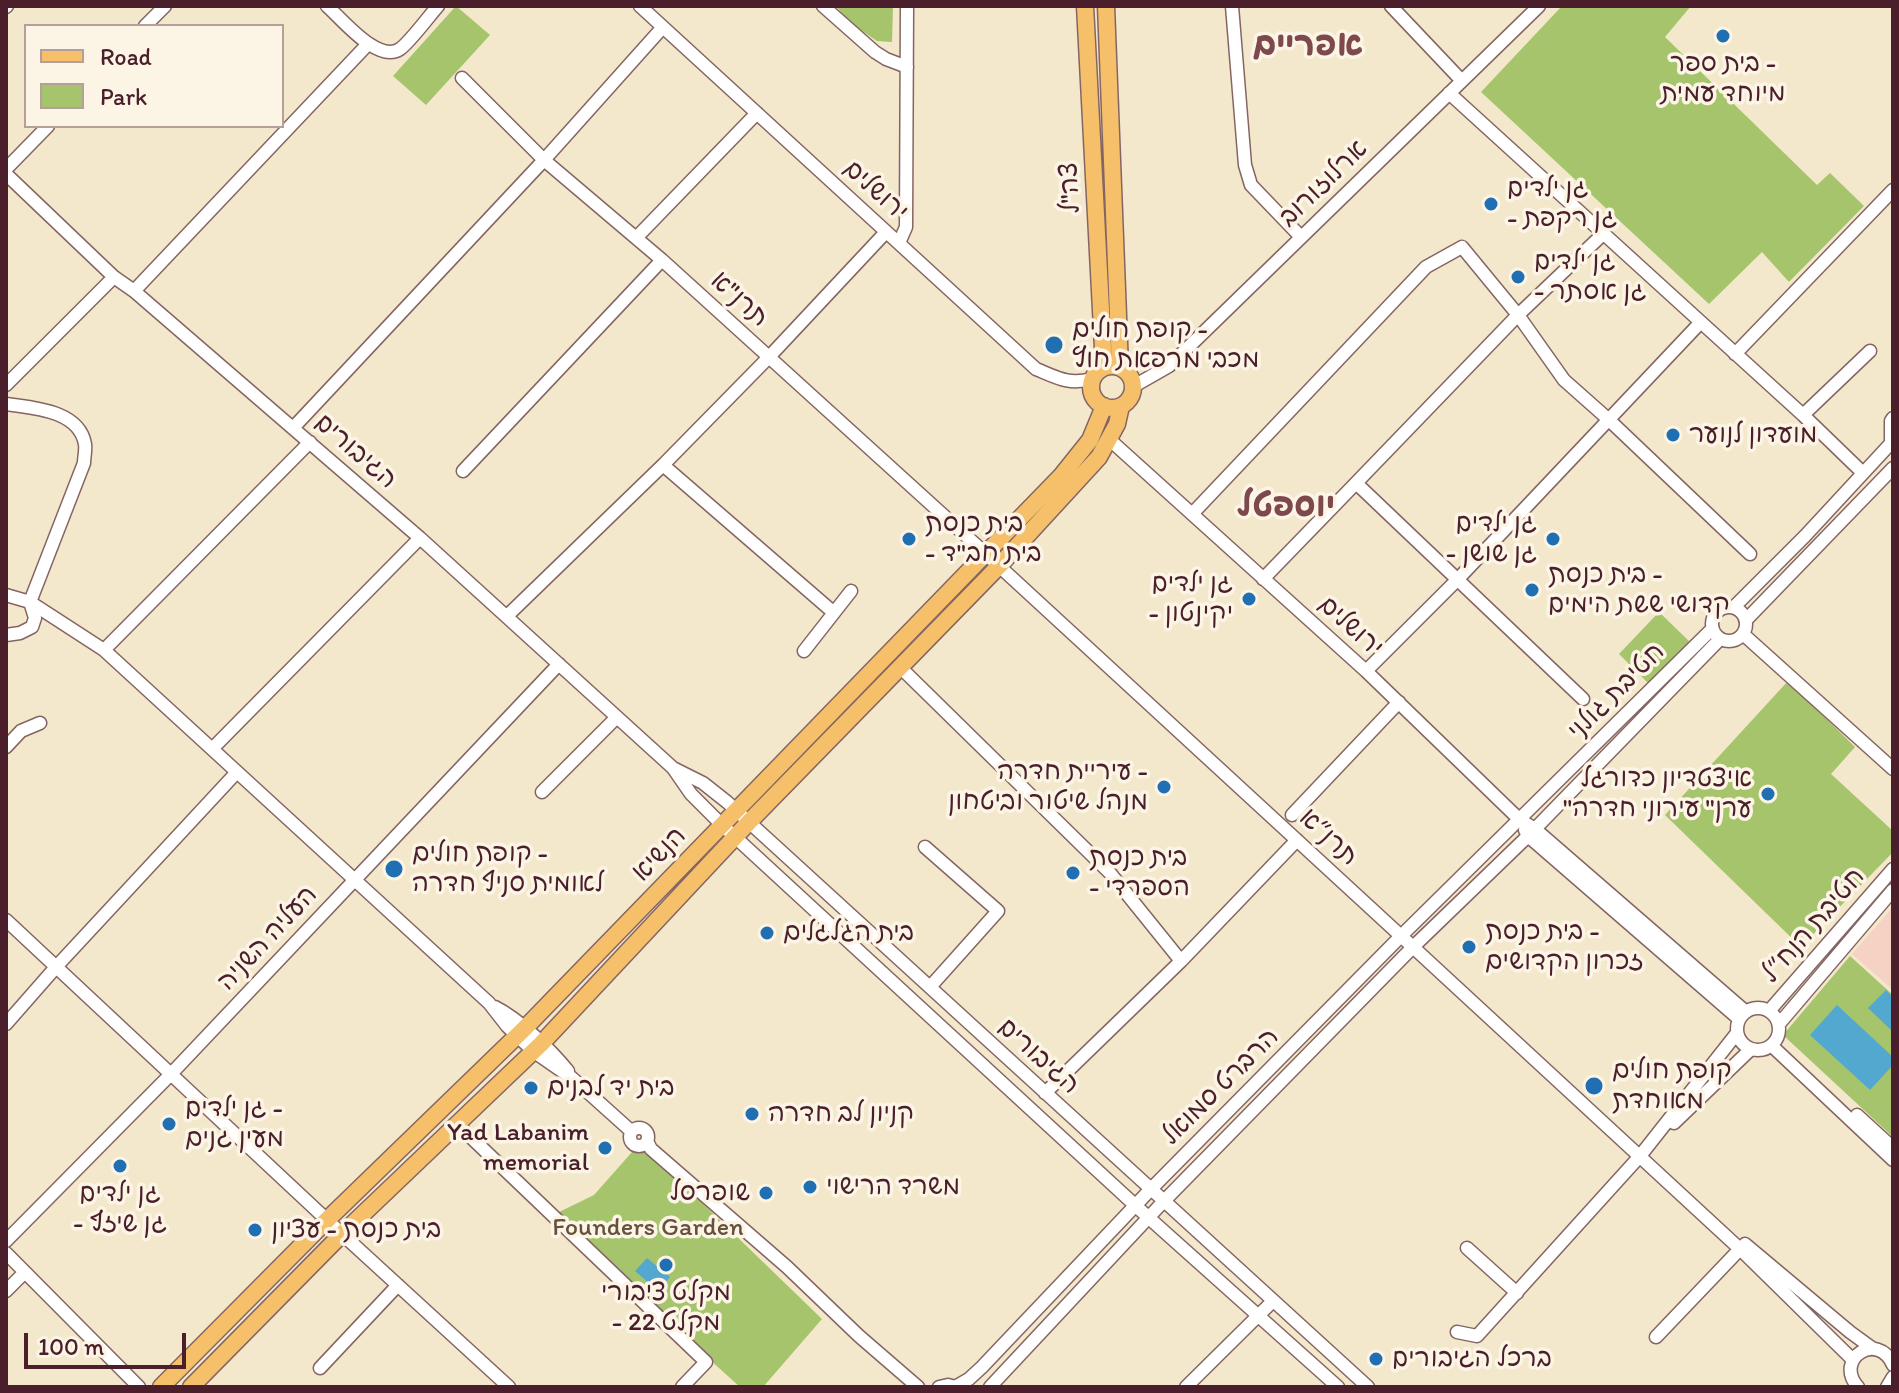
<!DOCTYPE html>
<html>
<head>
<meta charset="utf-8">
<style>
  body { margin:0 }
  #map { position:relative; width:1899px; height:1393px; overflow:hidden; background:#f3e7cc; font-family:Itim,sans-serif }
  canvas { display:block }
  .frame { position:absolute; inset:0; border:8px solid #4a1f2b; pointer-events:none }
  .legend { position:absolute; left:24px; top:24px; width:260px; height:104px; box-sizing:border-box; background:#fcf5e5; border:2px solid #b59f9b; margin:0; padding:10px 14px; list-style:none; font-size:24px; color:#4a1f2b }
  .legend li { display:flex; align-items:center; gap:16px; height:40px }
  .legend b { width:40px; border:2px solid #b59f9b }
  .scale { position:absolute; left:24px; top:1333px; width:162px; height:36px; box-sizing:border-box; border:4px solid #4a1f2b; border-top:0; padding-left:10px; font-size:24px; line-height:28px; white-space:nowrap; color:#4a1f2b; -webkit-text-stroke:6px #fcf5e5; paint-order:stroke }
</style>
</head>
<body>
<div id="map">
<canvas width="1899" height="1393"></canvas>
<div class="frame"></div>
<ul class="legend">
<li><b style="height:10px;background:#f6c06b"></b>Road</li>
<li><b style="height:22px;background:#a6c46c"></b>Park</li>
</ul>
<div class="scale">100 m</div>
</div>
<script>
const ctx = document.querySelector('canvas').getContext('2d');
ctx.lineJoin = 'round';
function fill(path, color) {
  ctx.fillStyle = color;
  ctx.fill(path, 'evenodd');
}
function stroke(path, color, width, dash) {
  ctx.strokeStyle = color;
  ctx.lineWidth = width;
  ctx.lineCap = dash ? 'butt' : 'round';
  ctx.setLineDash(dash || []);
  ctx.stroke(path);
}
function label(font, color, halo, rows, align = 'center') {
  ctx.font = font + ' Itim,"Playpen Sans Hebrew",sans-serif';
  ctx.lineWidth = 7;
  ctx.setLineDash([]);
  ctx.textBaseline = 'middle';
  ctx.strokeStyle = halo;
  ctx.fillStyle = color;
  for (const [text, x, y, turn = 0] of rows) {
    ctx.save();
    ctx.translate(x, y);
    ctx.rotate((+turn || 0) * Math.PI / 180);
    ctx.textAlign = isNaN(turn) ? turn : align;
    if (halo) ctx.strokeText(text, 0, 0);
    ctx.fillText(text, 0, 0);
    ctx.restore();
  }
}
const built = new Path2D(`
  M1893 907V990L1852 954Z`);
const green = new Path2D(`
  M456 6 490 35 426 105 393 76Z
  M836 6H893L892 42 877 41 849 22Z
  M1562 6H1691L1665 37 1817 185 1830 173 1864 206 1789 282 1762 252 1709 304 1481 92Z
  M1659 612 1690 642 1649 684 1619 654Z
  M1788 681 1855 747 1831 774 1893 831V852L1801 947 1665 815Z
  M1850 956 1893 995V1137L1783 1035Z
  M640 1143 822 1319 763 1387H740L551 1216 594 1195Z`);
const water = new Path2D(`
  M1886 990 1893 997V1032L1868 1008Z
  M1837 1005 1893 1057V1065L1870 1090 1810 1035Z
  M647 1258 670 1277 658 1291 635 1271Z`);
const minor = new Path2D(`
  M327 6C342 19 378 64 400 49 410 42 429 16 438 6
  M640 6 1036 369C1058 378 1068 385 1092 379
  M823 6 875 52 886 59 907 67
  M1232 6 1245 165 1251 185 1301 237
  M1391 6 1462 81
  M6 7 7 6
  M145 26 165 6
  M462 78 544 160 662 260 986 554 1401 936 1740 1249 1853 1360
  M1449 93 1803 415 1863 473
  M6 169 48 126
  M6 174 114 277 134 291 420 538 673 768 691 794 722 825 1149 1218 1338 1387
  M636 238 757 113
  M899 243 906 227 907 6
  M134 291 368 44
  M1735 354 1893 190
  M6 385 114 277
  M1134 386 1169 366 1539 6
  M6 404C33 408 79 410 85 444 86 450 84 457 84 463L30 602
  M1803 415 1870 351
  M293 428 544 160 663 27
  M1110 440 1366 671 1520 820 1535 829 1746 1012
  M1891 443V421L1893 418
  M663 465 833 612
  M463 471 662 260
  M1192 514 1426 267 1462 247 1518 315 1564 380 1608 419 1750 554
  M1263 579 1356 483
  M6 595 30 602 104 650 489 1003 507 1026 533 1051 572 1078 631 1131
  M1712 624a17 17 0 1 1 34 0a17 17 0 1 1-34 0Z
  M1734 607 1805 536 1893 441
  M507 616 663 465 769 357 886 232
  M1746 620 1893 468
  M1743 634 1893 769
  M6 635 20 633 32 627 35 618 30 602
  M104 650 310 442
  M804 651 851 591
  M901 668 1110 873 1181 961
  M1366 671 1458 579 1700 323
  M1583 699 1356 483 1518 315 1602 235
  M6 747 21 731 40 723
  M212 749 420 538
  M673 768 703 783 727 802 1368 1387
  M542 792 617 717
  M1292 815 1399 702
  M1525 830 1528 836 1739 1019
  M925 847 998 911 930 987
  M6 920 342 1234 509 1387
  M495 1007C519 1019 551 1050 568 1071
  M1737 1029a21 21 0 1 1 42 0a21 21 0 1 1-42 0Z
  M1769 1011 1893 869
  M6 1024 56 967 237 772
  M1779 1024 1893 890
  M1772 1046 1893 1160
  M1045 1093 1181 961 1297 840
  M1857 1115 1893 1148
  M1674 1123 1751 1049
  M457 1124 706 1362 682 1387
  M630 1137a9 9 0 1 1 18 0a9 9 0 1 1-18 0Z
  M647 1141 651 1149 787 1267 859 1336 918 1387
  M6 1241 171 1074 559 664
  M1745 1244 1850 1332 1872 1348
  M1467 1248 1517 1293
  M6 1253 139 1387
  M6 1291 25 1272
  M1457 1332 1477 1336 1640 1156 1737 1033
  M1656 1337 1740 1249
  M320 1368 398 1285
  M939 1387 948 1385 955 1387
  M955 1387 969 1379 982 1367 1150 1190 1401 936 1712 629
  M990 1387 1163 1202 1413 947 1528 836 1720 639
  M1186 1387 1273 1301
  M1858 1387C1833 1359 1878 1330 1893 1365
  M1887 1387 1893 1377`);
const major = new Path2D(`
  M1085 6 1104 367
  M1106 6 1120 367
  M1091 387a21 21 0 1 1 42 0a21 21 0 1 1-42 0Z
  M161 1387 327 1220 525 1028 1062 475 1090 440 1104 406
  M191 1387 342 1234 541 1044 749 822 999 566 1099 457 1117 424 1121 406`);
const markers = [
  [1723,36,8,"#1f6fb2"],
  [1491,204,8,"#1f6fb2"],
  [1518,277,8,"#1f6fb2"],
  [1054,345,10,"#1f6fb2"],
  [1673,435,8,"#1f6fb2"],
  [909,539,8,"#1f6fb2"],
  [1553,539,8,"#1f6fb2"],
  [1532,590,8,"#1f6fb2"],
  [1249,599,8,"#1f6fb2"],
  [1164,787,8,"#1f6fb2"],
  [1768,794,8,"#1f6fb2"],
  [394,869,10,"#1f6fb2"],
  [1073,873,8,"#1f6fb2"],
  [767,933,8,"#1f6fb2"],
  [1469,947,8,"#1f6fb2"],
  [1594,1086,10,"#1f6fb2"],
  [531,1088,8,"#1f6fb2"],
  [752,1114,8,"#1f6fb2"],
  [169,1124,8,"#1f6fb2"],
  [605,1148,8,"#1f6fb2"],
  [120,1166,8,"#1f6fb2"],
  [810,1187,8,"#1f6fb2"],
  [766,1193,8,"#1f6fb2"],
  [255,1230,8,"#1f6fb2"],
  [666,1265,8,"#1f6fb2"],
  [1376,1359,8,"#1f6fb2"]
];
const poiNames = [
  ["בית ספר -",1723,64,"center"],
  ["מיוחד עמית",1723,94,"center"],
  ["גן ילדים",1507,189],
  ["- גן רקפת",1507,219],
  ["גן ילדים",1534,262],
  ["- גן אסתר",1534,292],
  ["קופת חולים -",1072,330],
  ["מכבי מרפאת חוץ",1072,360],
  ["מועדון לנוער",1689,435],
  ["בית כנסת",925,524],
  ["- בית חב\"ד",925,554],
  ["גן ילדים",1537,524,"right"],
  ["- גן שושן",1537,554,"right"],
  ["בית כנסת -",1548,575],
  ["קדושי ששת הימים",1548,605],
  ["גן ילדים",1233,584,"right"],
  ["- יקינטון",1233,614,"right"],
  ["עיריית חדרה -",1148,772,"right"],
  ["מנהל שיטור וביטחון",1148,802,"right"],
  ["איצטדיון כדורגל",1752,779,"right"],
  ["\"ערן\" עירוני חדרה",1752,809,"right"],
  ["קופת חולים -",412,854],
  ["לאומית סניף חדרה",412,884],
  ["בית כנסת",1089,858],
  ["- הספרדי",1089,888],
  ["בית כנסת -",1485,932],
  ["זכרון הקדושים",1485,962],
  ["בית הגלגלים",783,933],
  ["קופת חולים",1612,1071],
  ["מאוחדת",1612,1101],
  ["בית יד לבנים",547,1088],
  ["גן ילדים -",185,1109],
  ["מעין גנים",185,1139],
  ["קניון לב חדרה",768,1114],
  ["Yad Labanim",589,1133,"right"],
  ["memorial",589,1163,"right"],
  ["משרד הרישוי",826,1187],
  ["שופרסל",750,1193,"right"],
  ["גן ילדים",120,1194,"center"],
  ["- גן שיזף",120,1224,"center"],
  ["בית כנסת - עציון",271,1230],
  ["מקלט ציבורי",666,1293,"center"],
  ["- מקלט 22",666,1323,"center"],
  ["ברכל הגיבורים",1392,1359]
];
const streetNames = [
  ["ארלוזורוב",1324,184,-44],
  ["צה\"ל",1071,188,-93],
  ["ירושלים",875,191,42],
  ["תרנ\"א",739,300,42],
  ["הגיבורים",355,452,41],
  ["ירושלים",1350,627,42],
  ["חטיבת גולני",1617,692,-45],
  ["תרנ״א",1328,838,43],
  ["הנשיא",660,855,-46],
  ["חטיבת הנח״ל",1814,926,-49],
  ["העליה השניה",268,939,-47],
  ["הגיבורים",1038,1057,42],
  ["הרברט סמואל",1221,1087,-45]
];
const parkNames = [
  ["Founders Garden",648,1228]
];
const districtNames = [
  ["אפריים",1308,46],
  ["יוספטל",1286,507]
];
fill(built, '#f5d2c3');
fill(green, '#a6c46c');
fill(water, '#53a8cf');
stroke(minor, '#856563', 15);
stroke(major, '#856563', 19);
stroke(minor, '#fff', 12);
stroke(major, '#f6c06b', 16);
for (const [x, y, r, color] of markers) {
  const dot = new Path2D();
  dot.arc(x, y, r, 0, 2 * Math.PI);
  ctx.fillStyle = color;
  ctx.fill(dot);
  stroke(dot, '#fcf5e5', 3);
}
label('26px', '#4a1f2b', '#fcf5e5', poiNames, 'left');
label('26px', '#4a1f2b', '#fcf5e5', streetNames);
label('26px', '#66513e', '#fcf5e5', parkNames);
label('bold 34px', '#7e494c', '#fcf5e5', districtNames);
</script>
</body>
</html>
